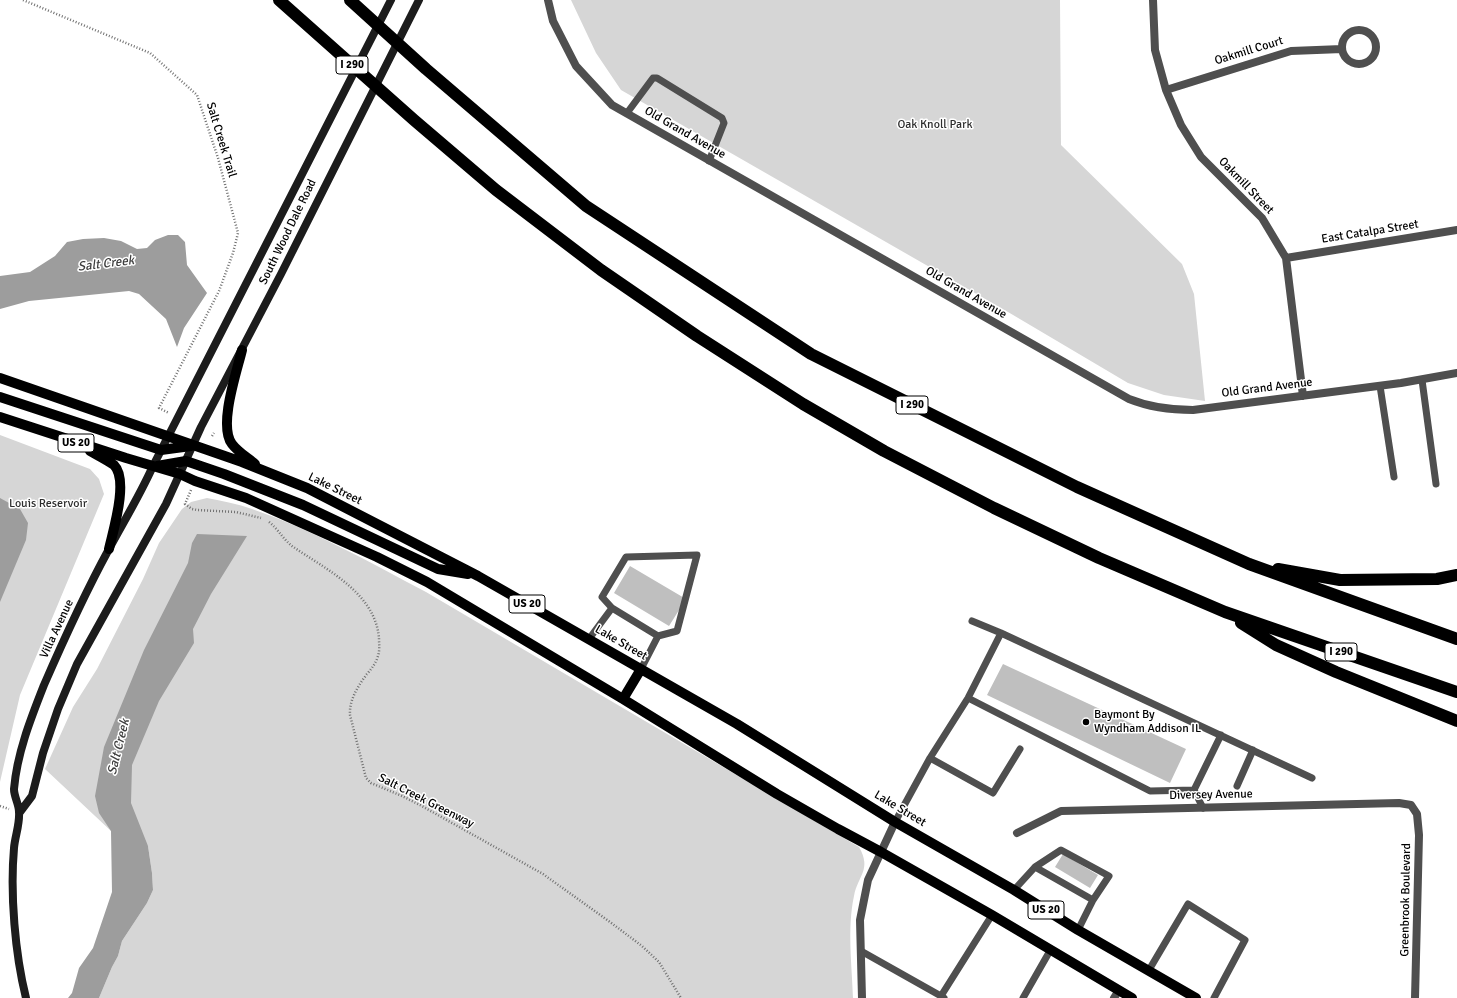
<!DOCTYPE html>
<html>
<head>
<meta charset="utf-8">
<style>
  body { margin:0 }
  canvas { display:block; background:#fff }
</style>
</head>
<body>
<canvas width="1457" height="998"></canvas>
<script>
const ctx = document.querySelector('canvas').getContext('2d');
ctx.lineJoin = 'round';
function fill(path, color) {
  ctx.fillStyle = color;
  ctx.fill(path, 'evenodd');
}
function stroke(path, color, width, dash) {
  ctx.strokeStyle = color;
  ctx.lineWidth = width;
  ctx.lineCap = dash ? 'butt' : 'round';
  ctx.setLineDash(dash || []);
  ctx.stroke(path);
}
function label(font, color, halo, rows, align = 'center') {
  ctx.font = font + ' Signika,sans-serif';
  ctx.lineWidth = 3;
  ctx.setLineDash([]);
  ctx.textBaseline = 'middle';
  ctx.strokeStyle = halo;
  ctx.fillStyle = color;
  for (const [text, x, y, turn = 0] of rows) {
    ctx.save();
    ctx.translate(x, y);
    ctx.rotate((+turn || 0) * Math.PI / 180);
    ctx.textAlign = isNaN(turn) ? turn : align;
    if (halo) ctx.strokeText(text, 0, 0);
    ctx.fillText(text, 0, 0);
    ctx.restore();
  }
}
const green = new Path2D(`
  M571 0H1060L1061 145 1182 264 1194 294 1205 401 1164 395 1128 383 1008 312 621 90 596 53Z
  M0 435 90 469 99 479 104 494 20 695 0 782Z
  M207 498C222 501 238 504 252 509 313 530 369 562 426 592L859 847C872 870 858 875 854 896 847 928 852 965 853 998H99L112 967 118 956 122 941 147 903 153 890 152 873 148 846 111 831 45 769 73 707 97 669 143 579 159 543 182 509 191 502Z`);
const water = new Path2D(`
  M168 235H178L185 242 187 265 207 293 184 328 177 347 166 319 139 294 129 291 29 301 0 309V276L30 272 55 256 67 242 83 239 104 238 121 241 137 249 147 248 155 240Z
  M0 498 20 509 28 523 26 540 0 602Z
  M197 534 247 536 211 594 193 629 194 643 159 701 132 765 131 803 148 846 152 873 153 890 147 903 122 941 118 956 112 967 99 998H68L72 993 79 968 93 948 112 892 111 831 99 813 95 796 104 747 144 650 188 563 192 543Z`);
const building = new Path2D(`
  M630 566 686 599 669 626 614 593Z
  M1003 664 1186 749 1170 783 987 695Z
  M1063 854 1098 875 1090 888 1055 867Z`);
const path = new Path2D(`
  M23 0 150 53 197 95 218 158 238 233 233 253 219 291 159 408 169 413
  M212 436 214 433
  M191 490 185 504 192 509 197 510 236 512 261 518
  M269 522C278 529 283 539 292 546 325 569 375 592 379 638 379 644 380 650 378 656 376 663 372 668 367 674 358 686 349 700 350 715L366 778 371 783 402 796 420 805 543 874 610 922 642 946 659 962 681 998
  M0 806 9 809`);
const service = new Path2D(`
  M627 113 653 78H657L722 118 724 123 709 161
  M1422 380 1436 484
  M1380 386 1394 477
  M697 555 677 631 658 636 612 608 602 597 626 557Z
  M972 621 1001 633
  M589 639 612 608
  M641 669 658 636
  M968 698 1150 791 1194 790
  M930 758 993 793 1020 749
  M1237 786 1253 750
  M1194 790 1221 735
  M1194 790 1203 808
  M895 822 930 758 968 698 1001 633 1312 778
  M1035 867 1061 850 1109 876 1093 900
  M1014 890 1035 867 1093 900 1078 930
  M861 951 941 996
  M1149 970 1188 904 1245 940 1214 998
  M944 998 941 996 992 915
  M1023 998 1051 949`);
const minor = new Path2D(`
  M548 0 553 21 576 66 612 105 1129 399C1149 407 1171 410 1193 410L1401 383 1457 373
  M1153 0 1155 50 1166 90 1181 125 1201 157 1262 218 1286 258 1303 396
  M1342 47a17 17 0 1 1 34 0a17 17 0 1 1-34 0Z
  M1166 90 1291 51 1342 49
  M1286 258 1457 230
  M1017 833 1061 811 1399 803 1411 805 1417 814 1419 835 1415 998
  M862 998 860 920 868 880 895 822
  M1114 998 1119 990`);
const secondary = new Path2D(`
  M20 812 32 796 43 753 58 709 77 664 166 504 201 427 281 274 419 0
  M26 998C15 954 10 894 14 848 15 836 20 824 19 812 19 804 14 797 14 789 17 753 31 718 44 685 64 639 85 593 109 549 124 521 140 495 153 466L391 0`);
const primary = new Path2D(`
  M242 350C237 371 218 426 232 444 238 452 248 458 255 464
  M0 378 242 462 307 488 478 576 737 724 895 822 1014 890 1078 930 1196 998
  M0 397 161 450 191 446
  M0 417 126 458 180 474 195 481 246 498 377 557 427 582 623 699 777 794 838 829 881 852 992 915 1132 998
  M90 451C97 455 107 460 114 465 129 480 113 531 109 549
  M157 466 186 461 224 474 303 505 438 569 468 574
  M623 699 641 669`);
const motorway = new Path2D(`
  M279 0 414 120 496 190 601 270 697 336 803 404 884 451 994 508 1099 558 1225 612 1457 692
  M350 0 426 69 586 206 811 354 1077 487 1249 564 1457 639
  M1278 569 1340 580 1437 579 1457 575
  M1241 623 1276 645 1336 672 1457 721`);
const markers = [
  [1086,722,4,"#000"]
];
const shields = [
  [352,65,32],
  [912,405,32],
  [76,443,36],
  [527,604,36],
  [1341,652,32],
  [1046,910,36]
];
const shieldNames = [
  ["I 290",352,65],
  ["I 290",912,405],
  ["US 20",76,443],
  ["US 20",527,604],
  ["I 290",1341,652],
  ["US 20",1046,910]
];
const streetNames = [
  ["Oakmill Court",1249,51,-17],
  ["Old Grand Avenue",685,133,30],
  ["Salt Creek Trail",221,140,73],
  ["Oakmill Street",1246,186,46],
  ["South Wood Dale Road",288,232,-64],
  ["East Catalpa Street",1370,232,-9],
  ["Old Grand Avenue",966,293,30],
  ["Old Grand Avenue",1267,388,-7],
  ["Lake Street",335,489,26],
  ["Villa Avenue",57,629,-65],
  ["Lake Street",621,643,30],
  ["Diversey Avenue",1211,795,-1],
  ["Salt Creek Greenway",426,801,27],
  ["Lake Street",900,809,31],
  ["Greenbrook Boulevard",1406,900,-89]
];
const parkNames = [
  ["Oak Knoll Park",935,125],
  ["Louis Reservoir",48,504]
];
const poiNames = [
  ["Baymont By",1094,715],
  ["Wyndham Addison IL",1094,729]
];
const waterNames = [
  ["Salt Creek",106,264,-7],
  ["Salt Creek",119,747,-76]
];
fill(green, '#d6d6d6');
fill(water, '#9d9d9d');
fill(building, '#bfbfbf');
stroke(path, '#717171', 2.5, [1, 2]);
stroke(service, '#4f4f4f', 7);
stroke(minor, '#4f4f4f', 8);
stroke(secondary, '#1c1c1c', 8);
stroke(primary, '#000', 10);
stroke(motorway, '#000', 12);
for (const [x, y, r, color] of markers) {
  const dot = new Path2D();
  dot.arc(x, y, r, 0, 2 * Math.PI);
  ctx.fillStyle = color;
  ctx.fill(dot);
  stroke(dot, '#fff', 1.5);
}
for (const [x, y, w] of shields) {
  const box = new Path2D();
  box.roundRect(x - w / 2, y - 9, w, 18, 3);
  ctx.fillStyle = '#fff';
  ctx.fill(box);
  stroke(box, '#000', 1);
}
label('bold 11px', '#000', null, shieldNames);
label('12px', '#000', '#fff', streetNames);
label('12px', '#2d2d2d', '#fff', parkNames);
label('12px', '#000', '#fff', poiNames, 'left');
label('italic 13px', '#3e3e3e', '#fff', waterNames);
</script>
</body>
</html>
